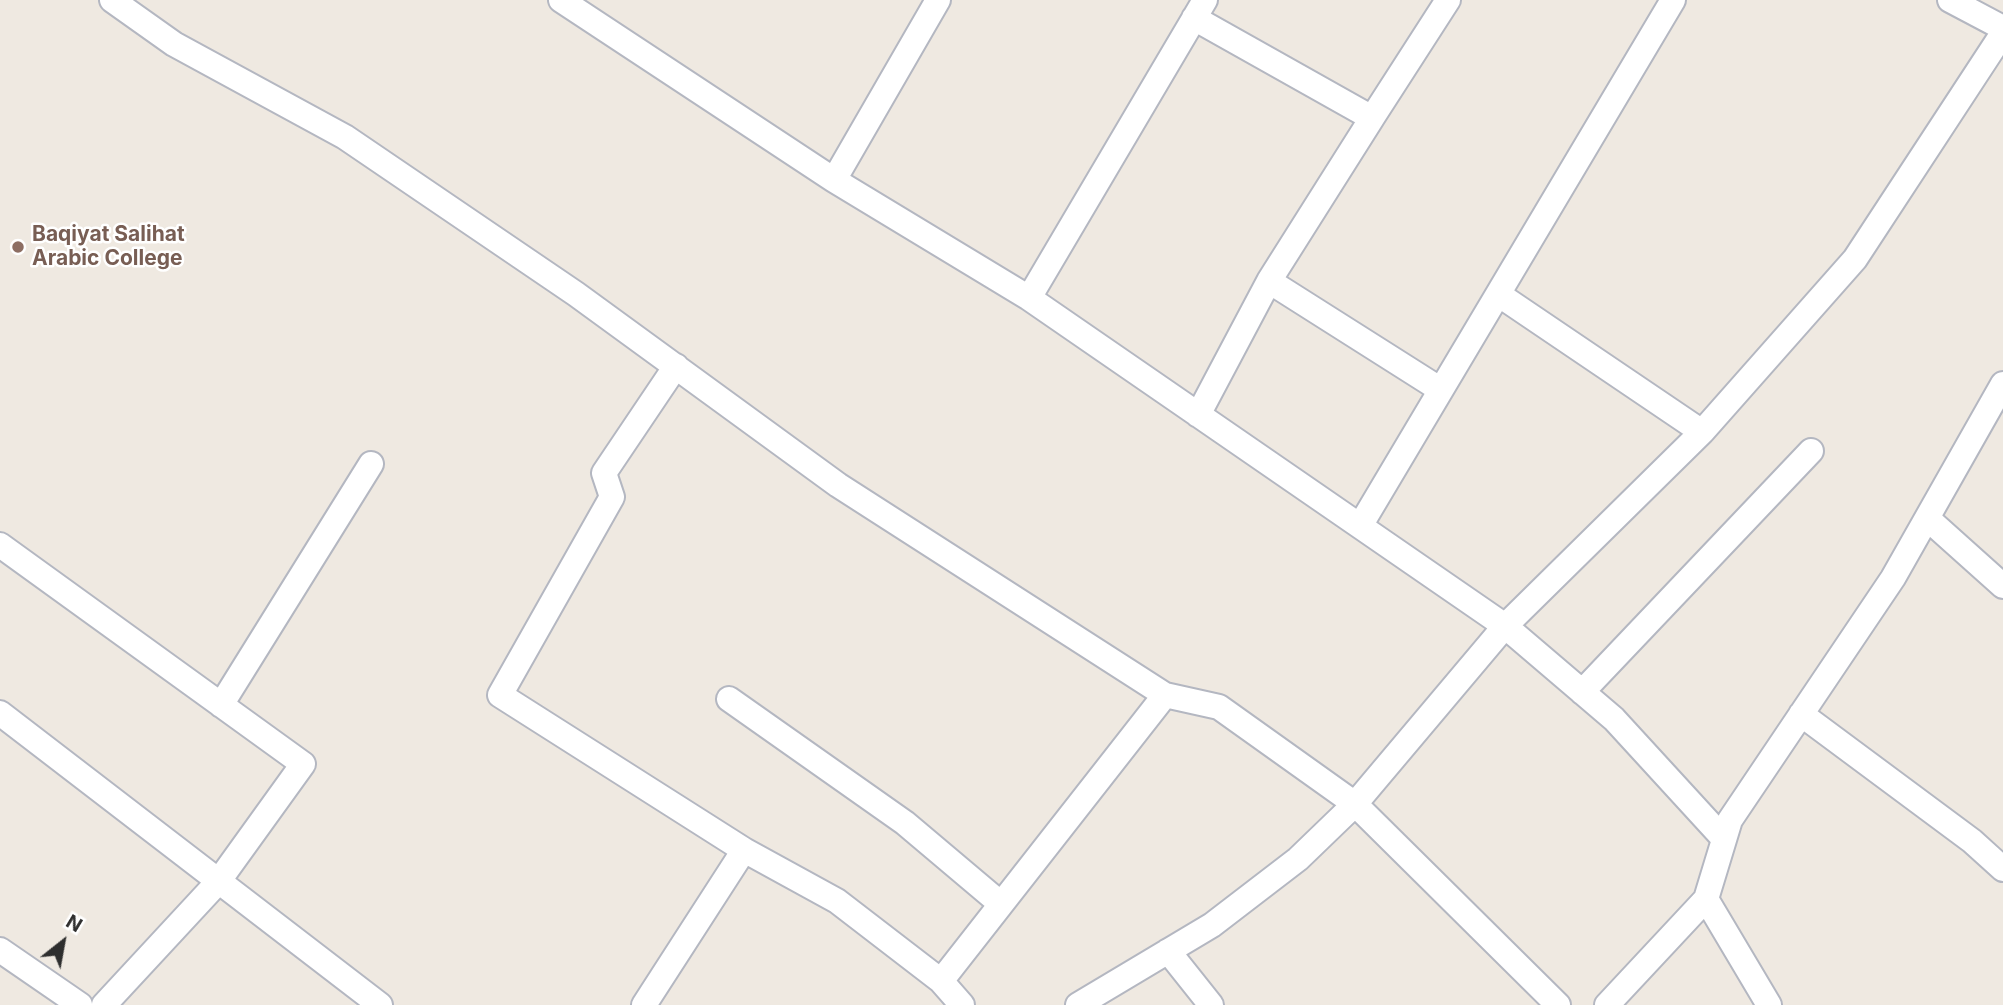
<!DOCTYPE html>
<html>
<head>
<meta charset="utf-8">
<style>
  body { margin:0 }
  #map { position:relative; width:2003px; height:1005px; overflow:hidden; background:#efe9e1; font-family:Inter,sans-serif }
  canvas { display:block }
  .north { position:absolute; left:28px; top:907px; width:70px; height:70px; -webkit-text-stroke:5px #fff; paint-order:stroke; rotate:31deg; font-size:19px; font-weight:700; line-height:28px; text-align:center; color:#2e2e2e }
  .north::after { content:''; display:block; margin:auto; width:24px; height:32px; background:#2e2e2e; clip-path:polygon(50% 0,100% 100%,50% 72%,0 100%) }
</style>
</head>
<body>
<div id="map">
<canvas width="2003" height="1005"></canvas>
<div class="north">N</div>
</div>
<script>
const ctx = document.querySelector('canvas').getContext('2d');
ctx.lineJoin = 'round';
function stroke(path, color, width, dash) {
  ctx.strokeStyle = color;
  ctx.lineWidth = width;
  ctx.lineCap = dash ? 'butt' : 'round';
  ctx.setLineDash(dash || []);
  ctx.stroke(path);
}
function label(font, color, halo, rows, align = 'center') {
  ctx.font = font + ' Inter,sans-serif';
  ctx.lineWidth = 5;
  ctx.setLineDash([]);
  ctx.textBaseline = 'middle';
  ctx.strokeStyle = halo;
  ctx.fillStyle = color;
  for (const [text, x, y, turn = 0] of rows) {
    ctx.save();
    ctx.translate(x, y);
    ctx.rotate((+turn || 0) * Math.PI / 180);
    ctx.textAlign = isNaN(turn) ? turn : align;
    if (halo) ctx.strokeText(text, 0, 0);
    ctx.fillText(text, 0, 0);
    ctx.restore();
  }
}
const street = new Path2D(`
  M112 0 174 44 345 137 576 294 838 485 1165 695 941 981 962 1005
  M561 0 834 180 938 0
  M1950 0 2003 28
  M1194 18 1372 118 1448 0
  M1372 118 1269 281 1441 390
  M834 180 1029 298
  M1498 294 1702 432
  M676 366 604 473 612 497 500 695 744 850
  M1198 415 1269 281
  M1927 518 2003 586
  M1360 526 1673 0
  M0 545 303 764 218 882 104 1005
  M1582 692 1811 451
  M1165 695 1219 707 1355 804 1558 1005
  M729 699 905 823 1001 904
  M221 705 371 464
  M0 713 380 1005
  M1801 714 1972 841 2003 869
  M1724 839 1614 719 1505 626 1702 432 1855 259 2003 33
  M1706 899 1769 1005
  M0 950 80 1005
  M1168 951 1211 1005
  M644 1005 744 850 837 901 941 981
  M1078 1005 1212 925 1298 859 1355 804 1505 626 1029 298 1205 0
  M1607 1005 1706 899 1730 820 1893 578 2003 384`);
const markers = [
  [18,247,7,"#8d6e63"]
];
const educationNames = [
  ["Baqiyat Salihat",32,235],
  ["Arabic College",32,259]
];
stroke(street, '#b4b7c1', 28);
stroke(street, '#fff', 24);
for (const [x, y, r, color] of markers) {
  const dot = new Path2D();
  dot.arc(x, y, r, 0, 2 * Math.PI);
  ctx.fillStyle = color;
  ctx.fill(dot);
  stroke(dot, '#fff', 2.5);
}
label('bold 21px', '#785e54', '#fff', educationNames, 'left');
</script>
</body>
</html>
